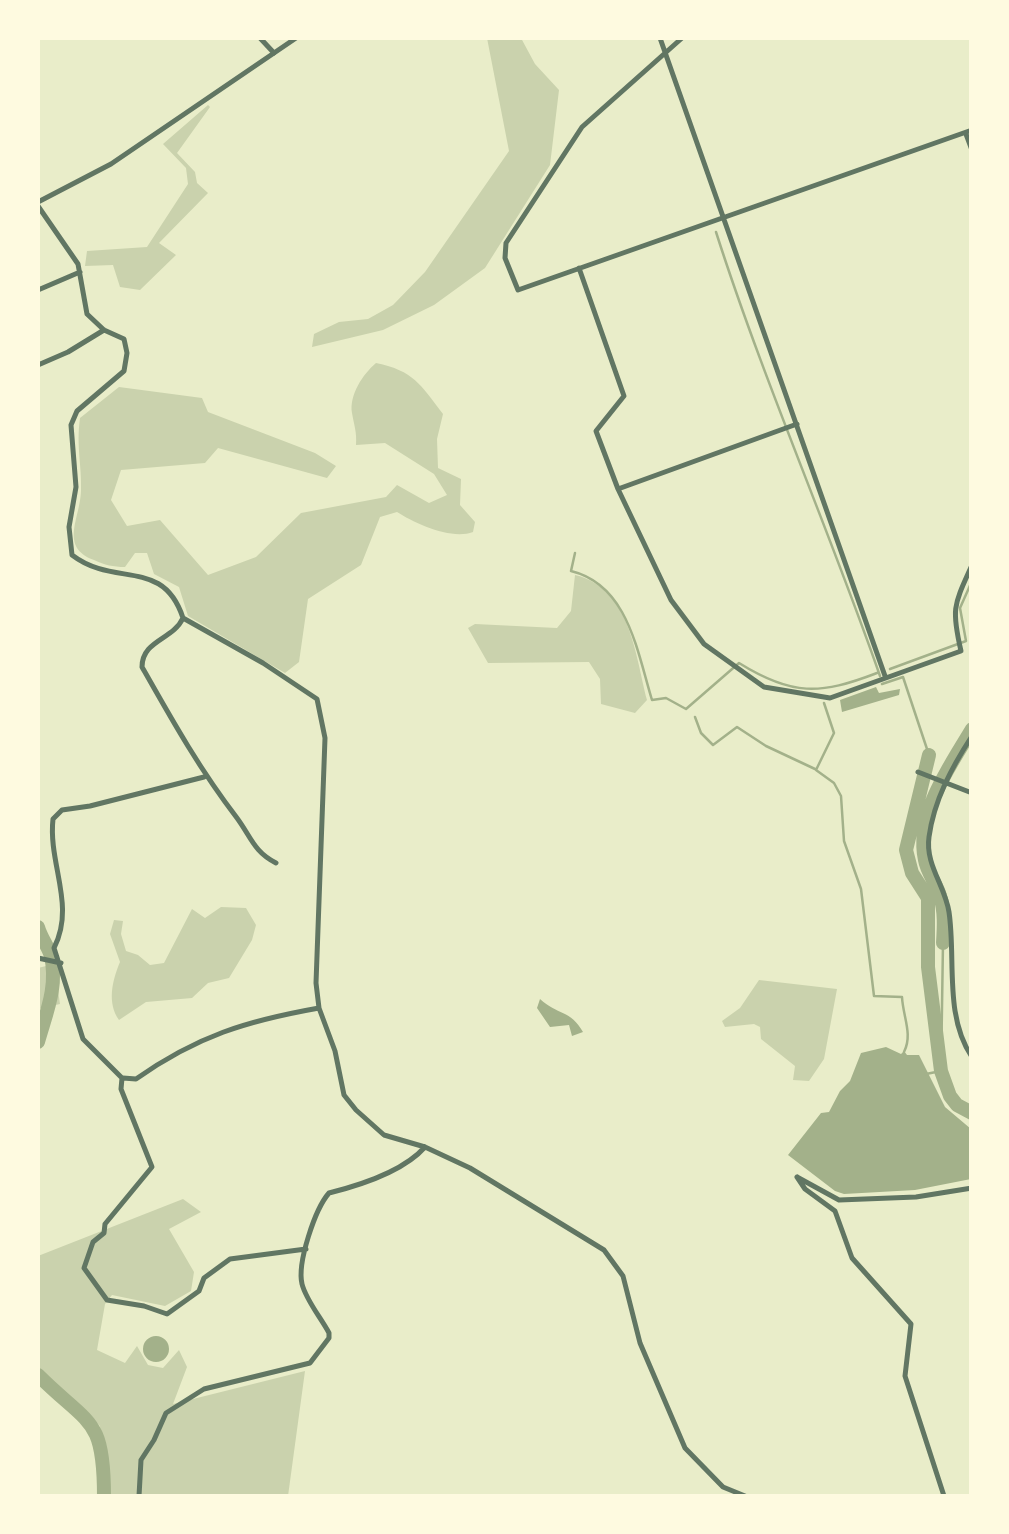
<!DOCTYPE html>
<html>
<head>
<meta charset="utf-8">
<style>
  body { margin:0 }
  #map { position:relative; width:1009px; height:1534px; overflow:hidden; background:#e9edc9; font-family:"Public Sans",sans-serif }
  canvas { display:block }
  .frame { position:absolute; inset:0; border:40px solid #fefae0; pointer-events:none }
</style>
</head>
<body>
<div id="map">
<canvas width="1009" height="1534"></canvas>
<div class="frame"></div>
</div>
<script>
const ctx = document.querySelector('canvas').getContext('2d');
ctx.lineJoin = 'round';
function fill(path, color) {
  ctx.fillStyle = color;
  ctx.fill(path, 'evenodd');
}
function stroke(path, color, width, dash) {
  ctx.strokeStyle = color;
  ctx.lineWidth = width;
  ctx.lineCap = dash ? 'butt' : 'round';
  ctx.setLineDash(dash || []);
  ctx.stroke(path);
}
const green = new Path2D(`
  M487 38H521L535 64 559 90 550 165 485 268 434 305 383 330 312 347 314 334 339 322 368 319 393 305 425 272 509 151Z
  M208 105 210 107 177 153 195 172 197 183 208 193 159 243 176 255 140 290 120 287 113 265 85 266 87 251 147 247 188 184 186 168 163 144Z
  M376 363C414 371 420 384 443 414L437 439 438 468 461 479 460 505 475 522 473 532C451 540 416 524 397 512L380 517 361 565 308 599 299 662 285 673 188 616 179 587 154 574 147 553H135L125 567C113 567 105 565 94 560 59 547 80 519 81 491 82 465 76 447 80 418L119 387 202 398 208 412 315 453 336 466 327 478 218 448 205 463 121 470 111 500 127 526 160 520 208 575 256 557 301 513 386 497 397 485 429 503 447 495 434 474 385 443 356 445C357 432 354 425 352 413 349 395 363 374 376 363Z
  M575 575C630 588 635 653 647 700L635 713 601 704 600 679 589 662 488 663 468 628 475 624 557 628 571 611Z
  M221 907 246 908 256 925 252 940 229 978 208 983 192 998 146 1002 119 1020C107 1003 112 981 120 962L110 934 114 920 123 921 121 934 126 951 138 955 150 965 164 963 192 909 205 918Z
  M54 964 60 1004 38 1009V968Z
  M759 980 837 989 824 1059 809 1081 793 1080 795 1066 761 1039 760 1027 754 1024 725 1027 722 1021 740 1008Z
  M183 1199 201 1212 169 1229 194 1272 191 1291 165 1306 112 1295 105 1304 97 1350 125 1363 137 1346 148 1365 163 1368 179 1350 187 1367 173 1404 305 1371 288 1496H105L100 1426 38 1368V1256Z`);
const water = new Path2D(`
  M876 687 879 693 900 689 899 695 842 712 840 700Z
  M540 999C557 1015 571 1010 583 1032L572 1036 569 1025 550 1027 537 1008Z
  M886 1047 901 1054 904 1051 907 1055H919L945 1107 971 1129V1179L915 1190 844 1194 835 1191 788 1155 821 1113 829 1112 840 1091 850 1081 861 1053Z
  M143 1349a13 13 0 1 1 26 0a13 13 0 1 1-26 0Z`);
const stream = new Path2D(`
  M716 232C764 382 828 527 880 676
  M575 553 571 571C628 585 637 651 652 700L666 698 686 709 739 663C792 696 820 695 877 673
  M890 669 966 641 960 608 972 581
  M882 684 903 677 929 755
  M824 703 834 733 816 770 834 783 841 796 844 841 861 889 874 996 902 997C903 1017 913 1034 904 1052
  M695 717 701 733 713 745 737 727 766 746 815 769
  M926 1074 941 1071 943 943`);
const river = new Path2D(`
  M929 755 906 850 912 873 928 898V967L941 1071 950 1096 957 1105 972 1113
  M38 927C41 938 48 946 51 956 58 987 46 1013 38 1042
  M943 943C944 928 945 911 940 896 937 884 927 873 925 860 915 814 950 766 972 729
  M38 1375C89 1426 104 1416 104 1496`);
const minor = new Path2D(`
  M260 38 274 53
  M660 38 885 676
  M682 38 582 127 506 243 505 258 518 290 972 130
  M966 134 972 150
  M38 206 78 264 87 314 104 330 124 339 127 353 124 371 77 411 71 425 76 487 69 527 72 555C115 588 163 557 183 618L263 663 317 699 325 738 316 983 319 1008 335 1051 344 1095 356 1110 384 1135 425 1147 470 1168 604 1250 623 1276 640 1343 685 1448 723 1487 745 1496
  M579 268 624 396 596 431 618 489 671 600 704 644 764 687 830 698 961 651C951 608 954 605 972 565
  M38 290 80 272
  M38 365 68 352 104 330
  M618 489 797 424
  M183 618C173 640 142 640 142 667 172 720 200 770 237 818 251 837 254 852 276 863
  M972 736C952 767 934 800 929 837 925 864 945 886 949 912 956 959 944 1016 972 1057
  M918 772 972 793
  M204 777 90 806 62 810 53 819C48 864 76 905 54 948L83 1039 122 1078 121 1089 152 1167 105 1224 104 1233 93 1242 84 1268 107 1300 144 1306 167 1314 199 1291 204 1278 230 1259 306 1249
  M38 958 61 963
  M123 1078 136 1079C197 1036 246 1021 319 1008
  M797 1177 805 1189 835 1211 852 1258 911 1324 905 1376 944 1496
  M797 1177 839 1200 916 1197 972 1188
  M139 1496 141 1460 154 1440 166 1413 204 1389 310 1363 329 1338V1333C321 1318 306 1300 302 1284 297 1263 315 1209 329 1193 361 1185 403 1172 425 1147`);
const tertiary = new Path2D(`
  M38 202 111 164 296 38`);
fill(green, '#cad2ad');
fill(water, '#a3b18a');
stroke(stream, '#a3b18a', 2.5);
stroke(river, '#a3b18a', 14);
stroke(minor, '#617663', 5);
stroke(tertiary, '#617663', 5);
</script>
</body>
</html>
